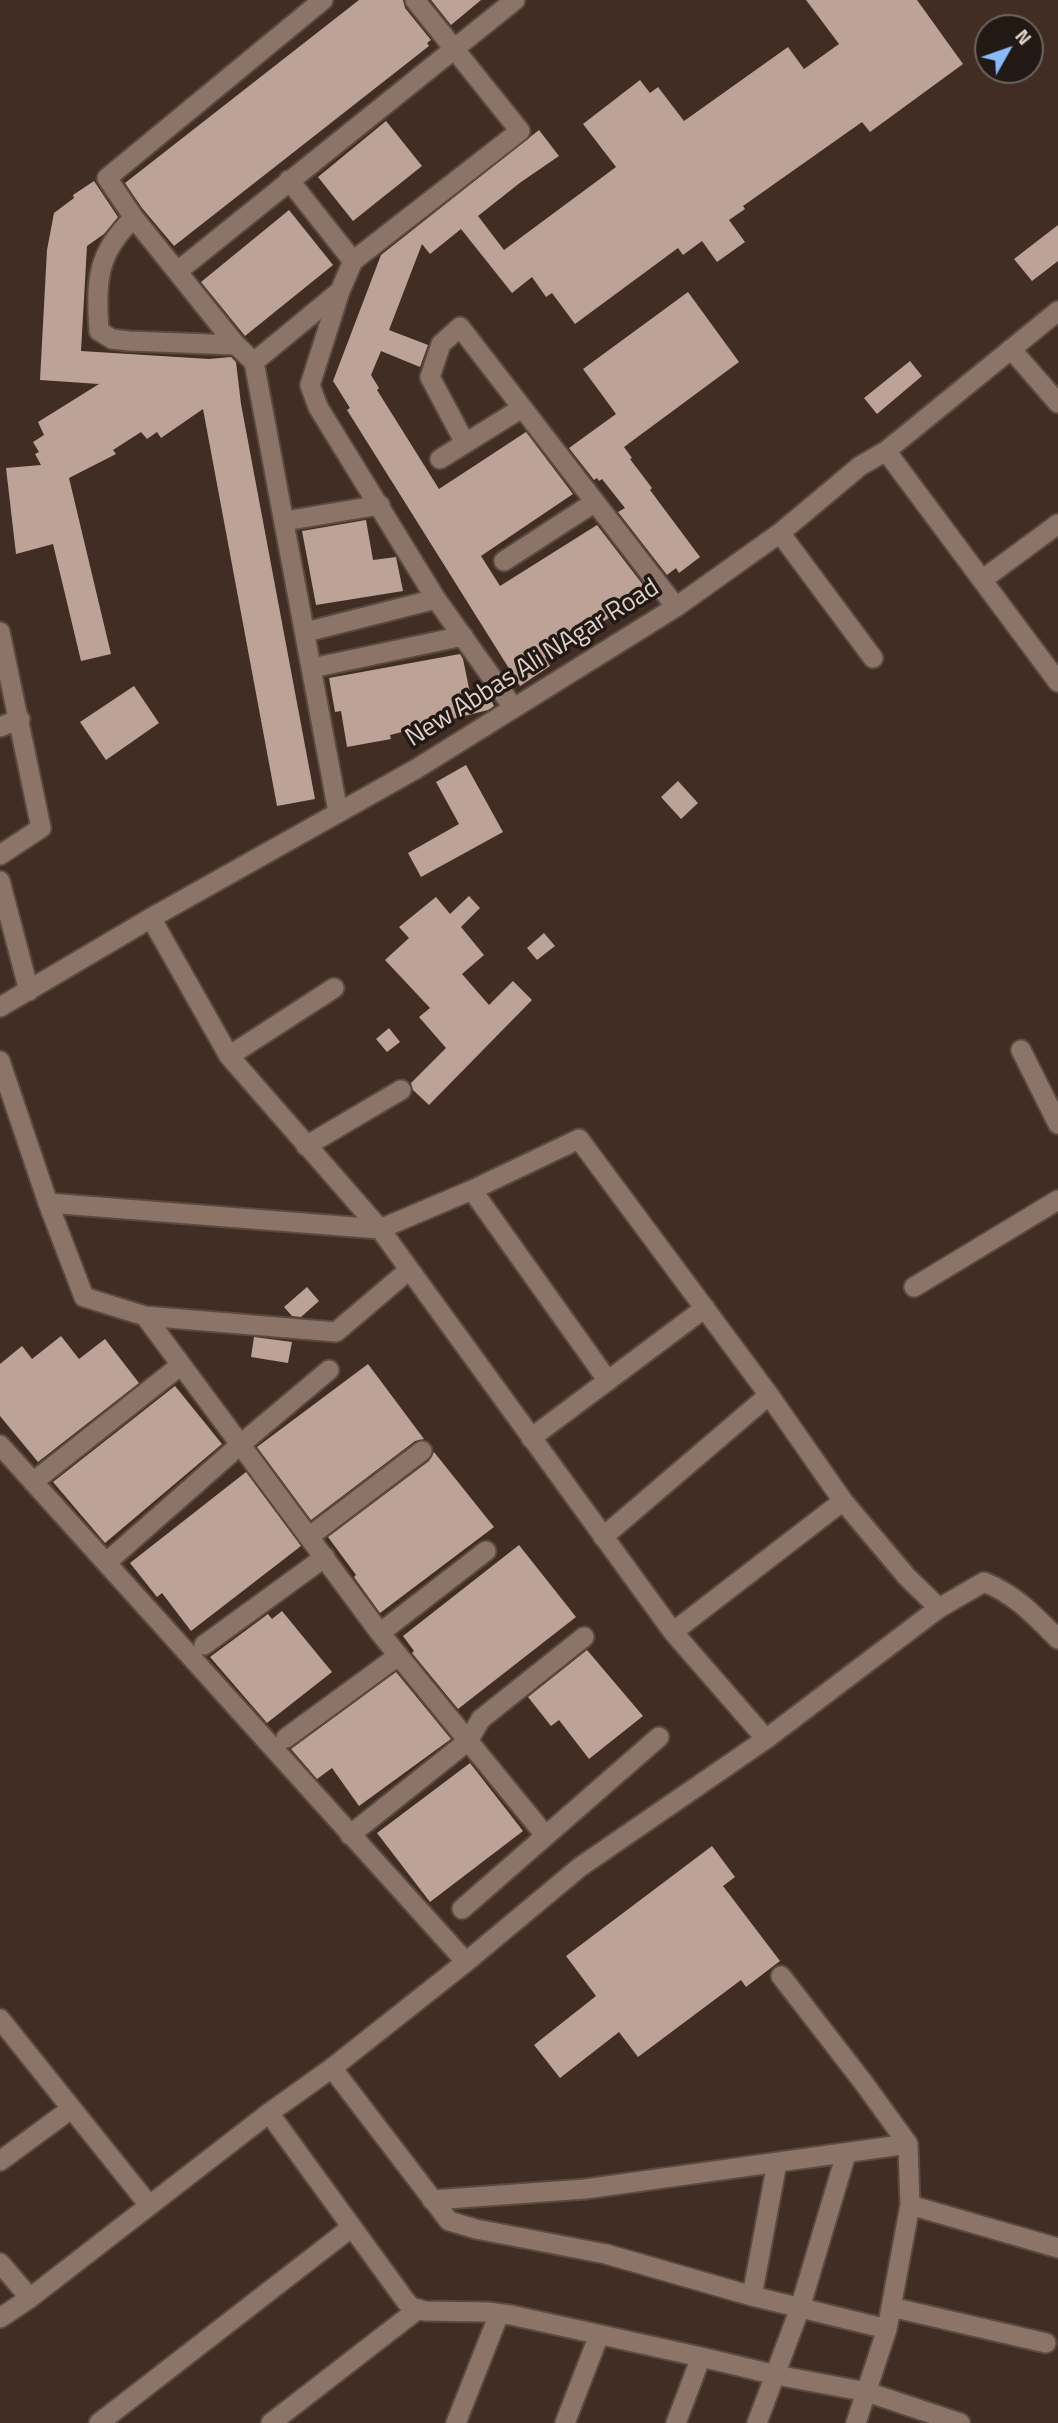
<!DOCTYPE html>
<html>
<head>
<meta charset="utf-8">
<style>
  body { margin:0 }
  #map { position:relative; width:1058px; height:2423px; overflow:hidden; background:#422d24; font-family:"Titillium Web",sans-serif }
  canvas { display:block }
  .north { position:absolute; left:974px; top:14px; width:70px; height:70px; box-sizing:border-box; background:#221814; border:2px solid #6e625d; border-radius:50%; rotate:50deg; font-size:19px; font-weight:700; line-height:28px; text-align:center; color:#dfd2cb }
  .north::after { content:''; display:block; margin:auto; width:24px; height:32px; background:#89bafc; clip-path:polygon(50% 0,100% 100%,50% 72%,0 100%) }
</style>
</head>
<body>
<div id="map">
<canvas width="1058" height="2423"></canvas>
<div class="north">N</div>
</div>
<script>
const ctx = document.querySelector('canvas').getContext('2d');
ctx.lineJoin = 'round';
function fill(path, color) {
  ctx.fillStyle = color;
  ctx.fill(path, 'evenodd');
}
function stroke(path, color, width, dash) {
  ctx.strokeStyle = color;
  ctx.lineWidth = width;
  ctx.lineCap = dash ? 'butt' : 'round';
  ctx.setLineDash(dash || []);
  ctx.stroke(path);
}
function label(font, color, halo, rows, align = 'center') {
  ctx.font = font + ' "Titillium Web",sans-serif';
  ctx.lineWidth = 7;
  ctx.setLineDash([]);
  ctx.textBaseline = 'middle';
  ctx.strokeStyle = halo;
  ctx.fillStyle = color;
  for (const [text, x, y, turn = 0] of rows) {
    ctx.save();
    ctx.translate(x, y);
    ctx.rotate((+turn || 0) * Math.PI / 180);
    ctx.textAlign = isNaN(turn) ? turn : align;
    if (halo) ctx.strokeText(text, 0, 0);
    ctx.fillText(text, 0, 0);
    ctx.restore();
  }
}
const building = new Path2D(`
  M359 0H403L405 8 431 40 427 43 429 46 174 246 142 208 125 183Z
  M431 0H481L451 25Z
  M806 0H917L963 64 870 132 862 122 743 206 745 209 729 220 745 242 717 262 702 241 683 255 678 248 575 324 552 293 546 297 532 277 512 293 461 229 430 254 422 244 389 330 428 345 420 367 381 351 371 375 379 388 377 390 439 489 526 432 573 494 481 556 500 586 597 525 647 590 645 591 647 594 545 658 550 666 520 686 347 410 350 408 333 381 381 255 539 130 559 156 521 182 478 216 504 250 616 167 583 124 640 80 650 93 658 87 684 121 788 47 804 69 839 44Z
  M386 121 422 166 353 221 318 177Z
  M94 181 118 217 104 234 87 246 81 351 209 359 231 357 236 362 241 404 315 799 277 806 203 409 161 438 157 432 147 439 141 432 113 450 116 454 69 478 111 654 81 661 53 544 16 554 6 468 41 465 35 454 39 452 33 442 44 435 38 422 99 384 40 380 47 250 54 213 74 198 73 195Z
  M289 210 333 265 245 336 201 282Z
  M1058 225V261L1032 281 1014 259Z
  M688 292 739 362 624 447 632 458 630 459 652 488 650 490 700 557 679 573 676 568 667 575 618 512 625 508 602 479 599 481 597 478 594 480 569 448 616 414 583 369Z
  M910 361 922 376 877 414 864 398Z
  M366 520 373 560 396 557 403 591 316 605 302 531Z
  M460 654 463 659 470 693 486 690 494 706 488 710 390 735 391 739 347 747 341 711 335 712 329 678Z
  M134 686 159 723 106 760 80 722Z
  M466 765 503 832 421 877 408 853 459 824 436 782Z
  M678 781 698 803 681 819 661 797Z
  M469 896 480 908 461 927 484 955 462 974 489 1005 513 981 532 1000 429 1105 413 1090 411 1083 446 1048 419 1017 430 1008 385 960 409 938 399 927 436 897 450 914Z
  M544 933 555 946 537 960 527 948Z
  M389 1028 400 1042 387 1052 376 1039Z
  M307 1287 319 1301 301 1317 292 1316 284 1307Z
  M61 1336 79 1359 105 1339 139 1383 38 1462 0 1416V1364L22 1346 32 1359Z
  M254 1337 292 1342 288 1363 251 1357Z
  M368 1364 424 1439 415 1441 311 1520 257 1447Z
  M175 1386 222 1444 105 1543 53 1482Z
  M434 1452 494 1527 380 1613 354 1577 356 1575 328 1537 429 1461Z
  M246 1472 301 1546 191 1631 162 1593 157 1597 130 1563Z
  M519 1545 576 1617 458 1709 412 1653 414 1651 403 1636Z
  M282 1611 332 1672 267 1723 210 1657 268 1614 272 1619Z
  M587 1650 643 1716 589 1759 559 1720 551 1726 528 1697Z
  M396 1672 451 1739 359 1806 332 1768 317 1779 291 1749Z
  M470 1763 523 1831 430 1902 377 1833Z
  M712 1846 735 1877 723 1886 780 1961 746 1987 741 1980 638 2057 619 2032 560 2078 534 2045 596 1996 566 1956Z`);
const minor = new Path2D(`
  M289 180 353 261
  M134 218C96 253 96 282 99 331L112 339 129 341 236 345
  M178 271 515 0
  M340 291 310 385 318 407 436 599 513 707
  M1011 349 1058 403
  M254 362 236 345 134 218 107 178 323 0
  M465 443 430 377 441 344 460 327 676 607
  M886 451 1058 682
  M440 459 522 408
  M285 521 380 505
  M780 533 873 658
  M504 561 595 502
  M982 580 1058 524
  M0 632 41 828 0 855
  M306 632 436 599
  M312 668 463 636
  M0 727 20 719
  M338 812 254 362 340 291 353 261 520 131 415 0
  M0 881 29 991
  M151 918 229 1056 380 1229 673 1632 766 1739
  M0 1007 151 918 416 769 676 607 780 533 860 466 886 451 1058 311
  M1021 1050 1058 1124
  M229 1056 334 988
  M0 1061 48 1203 84 1297 145 1316 336 1332 409 1270
  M306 1146 401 1090
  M472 1190 608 1381
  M48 1203 380 1229 472 1190 579 1139 769 1395 843 1501 907 1577 939 1608
  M914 1287 1058 1200
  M145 1316 380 1633 545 1835
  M531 1438 705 1308
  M0 1445 466 1962
  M33 1482 181 1365
  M310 1536 422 1451
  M603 1537 769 1395
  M107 1562 241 1444 329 1370
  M673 1632 843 1501
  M380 1633 486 1551
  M204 1645 325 1557
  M286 1738 398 1656
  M350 1835 468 1741 481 1719 584 1637
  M462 1909 659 1737
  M781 1976 863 2082 908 2144 910 2205 887 2329 856 2423
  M0 2019 149 2205
  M332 2068 449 2221 476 2229 606 2254 752 2296 887 2329
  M269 2113 405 2300 411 2307 425 2311 487 2312 511 2315 701 2357 776 2375 867 2392 960 2423
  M0 2161 71 2109
  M432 2200 585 2189 908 2144
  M910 2205 1058 2248
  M0 2263 30 2298
  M752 2296 777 2163
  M891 2307 1046 2343
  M0 2318 30 2298 269 2113 332 2068 466 1962 580 1867 766 1739 939 1608 984 1582C1016 1595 1034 1615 1058 1639
  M99 2423 352 2227
  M271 2423 417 2310
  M456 2423 499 2314
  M565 2423 599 2335
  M676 2423 701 2357
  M757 2423 800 2308 846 2154`);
const streetNames = [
  ["New Abbas Ali NAgar Road",533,664,-32]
];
fill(building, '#bda397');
stroke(minor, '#5b4a41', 23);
stroke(minor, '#8d7469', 19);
label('26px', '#dfd2cb', '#221814', streetNames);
</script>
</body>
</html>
